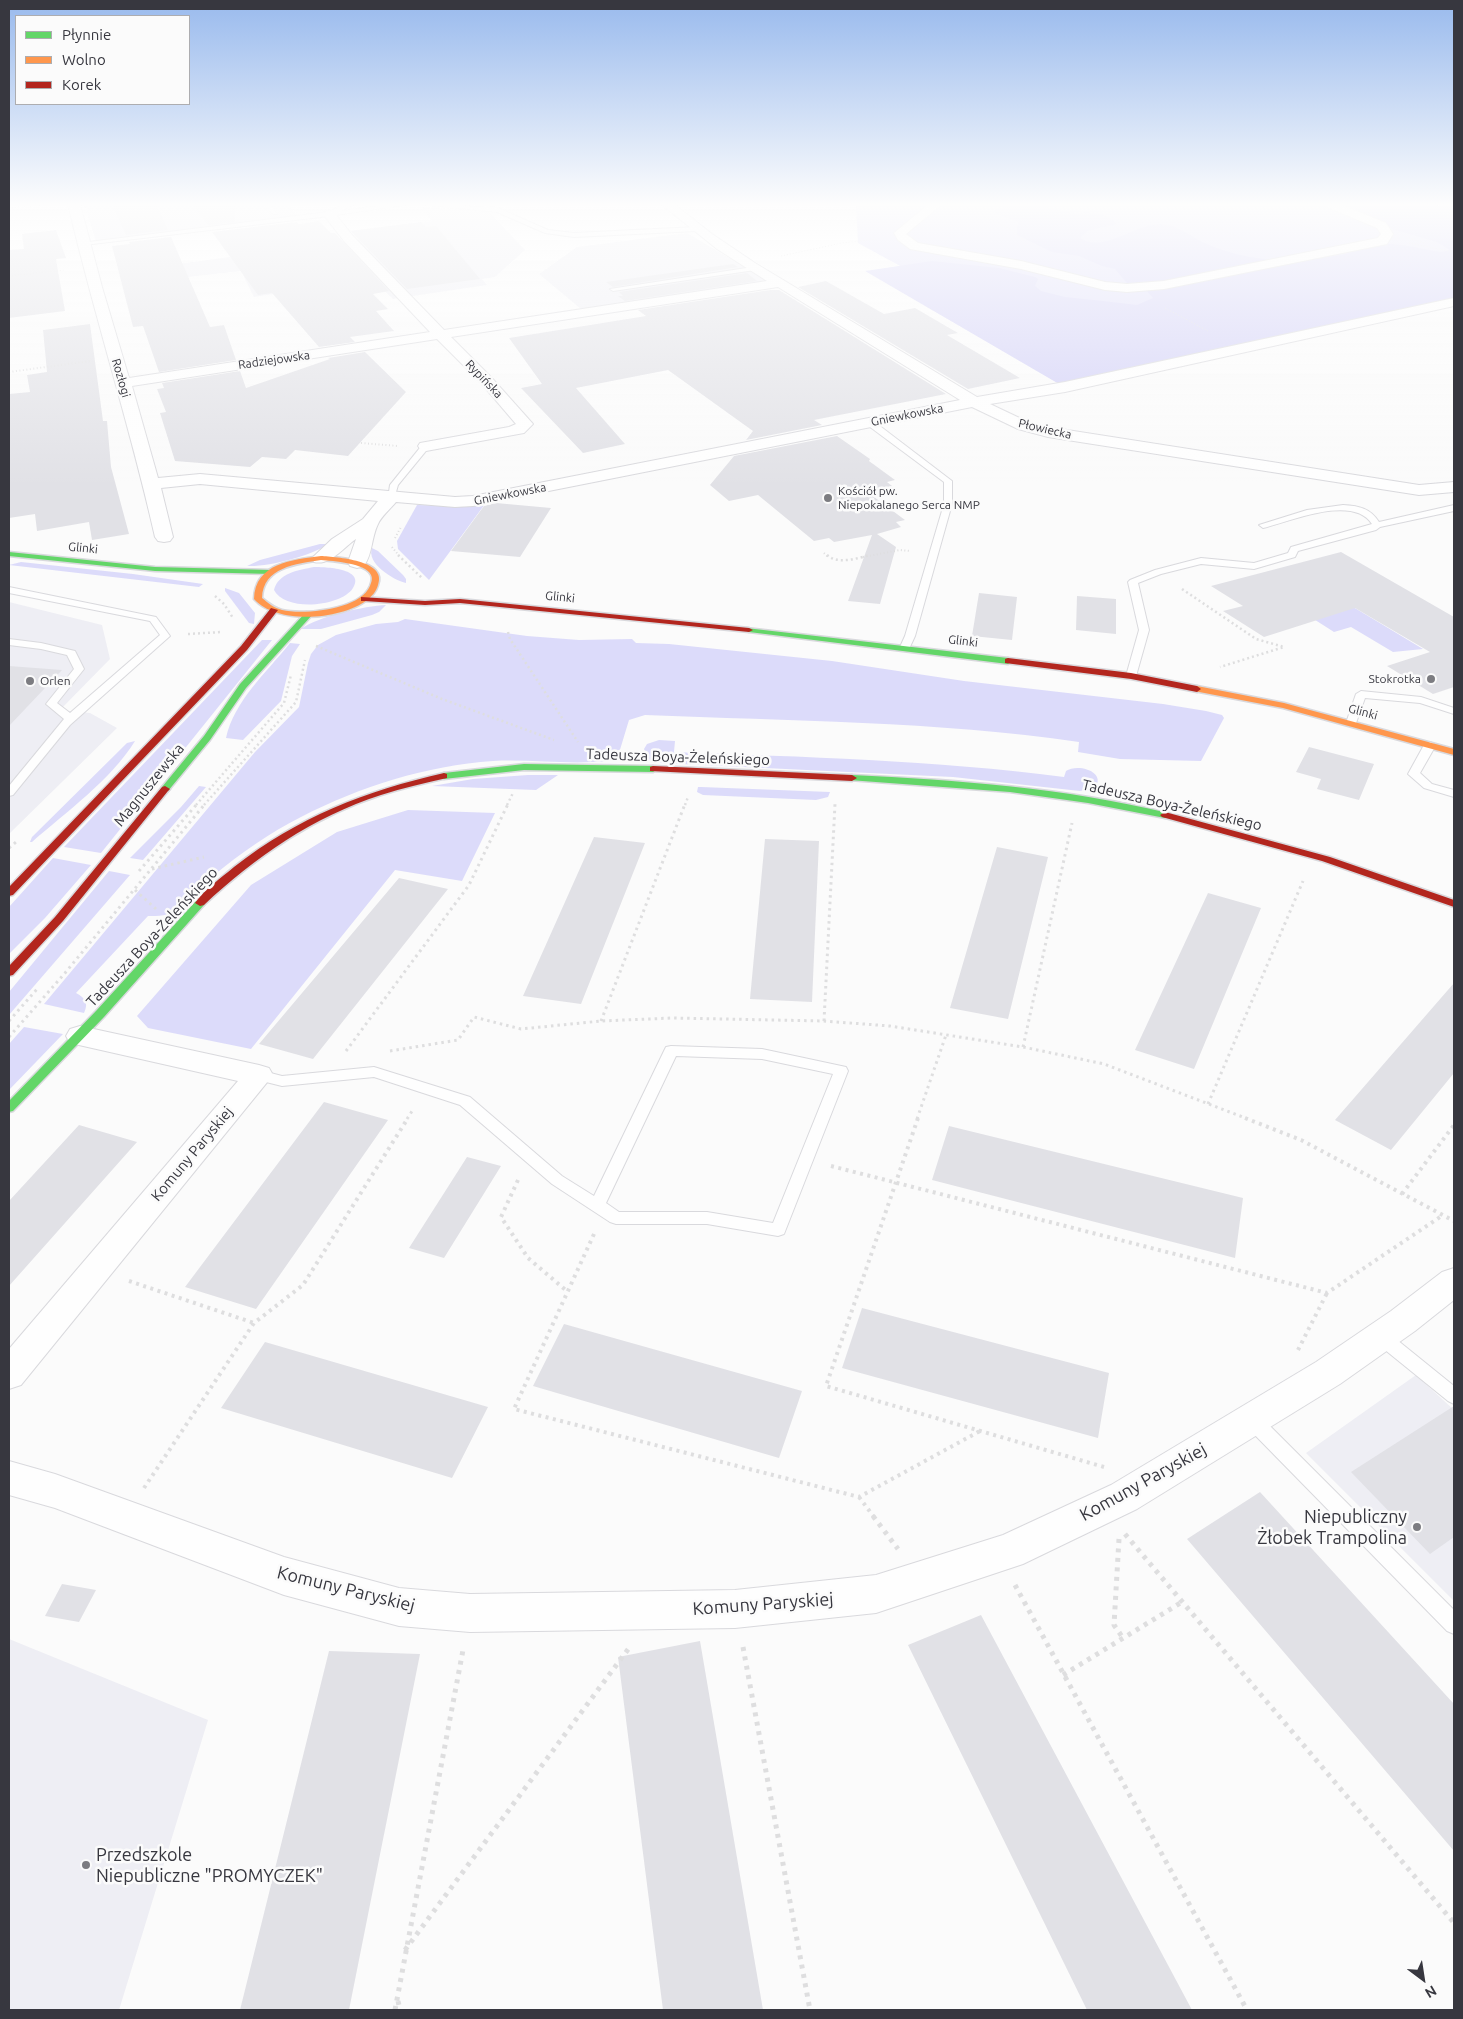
<!DOCTYPE html>
<html>
<head>
<meta charset="utf-8">
<style>
  body { margin:0 }
  #map { position:relative; width:1463px; height:2019px; overflow:hidden; background:#fbfbfb; font-family:Ubuntu,sans-serif }
  canvas { display:block }
  .frame { position:absolute; inset:0; border:10px solid #37373f; pointer-events:none }
  .legend { position:absolute; left:15px; top:15px; width:175px; height:90px; box-sizing:border-box; background:#fbfbfb; border:1px solid #adadb0; margin:0; padding:6px 9px; list-style:none; font-size:15px; color:#37373f }
  .legend li { display:flex; align-items:center; gap:10px; height:25px }
  .legend b { width:25px; border:1px solid #adadb0 }
  .north { position:absolute; left:1398px; top:1954px; width:50px; height:50px; -webkit-text-stroke:4px #fbfbfb; paint-order:stroke; rotate:149deg; font-size:14px; font-weight:700; line-height:20px; text-align:center; color:#37373f }
  .north::after { content:''; display:block; margin:auto; width:18px; height:22px; background:#37373f; clip-path:polygon(50% 0,100% 100%,50% 72%,0 100%) }
</style>
</head>
<body>
<div id="map">
<canvas width="1463" height="2019"></canvas>
<div class="frame"></div>
<ul class="legend">
<li><b style="height:6px;background:#63d668"></b>Płynnie</li>
<li><b style="height:6px;background:#ff974d"></b>Wolno</li>
<li><b style="height:6px;background:#b3261e"></b>Korek</li>
</ul>
<div class="north">N</div>
</div>
<script>
const ctx = document.querySelector('canvas').getContext('2d');
ctx.lineJoin = 'round';
function fill(path, color) {
  ctx.fillStyle = color;
  ctx.fill(path, 'evenodd');
}
function stroke(path, color, width, dash) {
  ctx.strokeStyle = color;
  ctx.lineWidth = width;
  ctx.lineCap = dash ? 'butt' : 'round';
  ctx.setLineDash(dash || []);
  ctx.stroke(path);
}
function label(font, color, halo, rows, align = 'center') {
  ctx.font = font + ' Ubuntu,sans-serif';
  ctx.lineWidth = 5;
  ctx.setLineDash([]);
  ctx.textBaseline = 'middle';
  ctx.strokeStyle = halo;
  ctx.fillStyle = color;
  for (const [text, x, y, turn = 0] of rows) {
    ctx.save();
    ctx.translate(x, y);
    ctx.rotate((+turn || 0) * Math.PI / 180);
    ctx.textAlign = isNaN(turn) ? turn : align;
    if (halo) ctx.strokeText(text, 0, 0);
    ctx.fillText(text, 0, 0);
    ctx.restore();
  }
}
const built = new Path2D(`
  M84 204H287L300 218 96 241Z
  M421 207 488 211 525 250 495 277 482 279 487 285 393 299 372 279 254 297 241 271 154 281 148 268 358 240 351 231 432 221Z
  M687 233 768 281 581 309 539 274 577 247Z
  M9 602 102 625 110 659 60 710 90 713 117 728 9 834Z
  M1416 1375 1454 1410V1601L1306 1453Z
  M9 1639 208 1720 119 2010H9Z`);
const green = new Path2D(`
  M856 204H1416L1454 253 1136 318 933 284 858 243Z
  M485 504 429 580 398 549 397 541 417 505 471 506Z
  M320 544H329C310 556 270 567 247 566L260 560Z
  M372 548 378 551 403 575 406 579V583C393 580 366 563 372 548Z
  M21 562 133 574 203 584 199 587 9 565Z
  M314 567C324 567 366 568 353 588 341 607 285 612 274 590 278 573 299 570 314 567Z
  M1315 584 1423 649 1393 652 1351 627 1334 632 1276 595Z
  M225 588 239 593 255 613 254 624 249 623 225 591Z
  M386 605 379 612 372 615 321 629H301C319 616 365 606 386 605Z
  M405 619 527 636 579 640 632 639 636 643 669 644 832 661 964 681 1163 704 1206 711 1222 715 1224 718 1201 761 1120 759 1078 752 1079 742C936 721 790 721 645 715L629 720 619 753 616 757 607 761C569 765 531 759 493 761 426 766 361 786 301 817 269 833 241 853 213 876 202 887 190 901 177 910 169 916 158 916 148 916L76 993C85 998 89 1002 84 1013L44 1004 255 752 299 707 308 663 311 654 318 645 336 635 376 624 398 622Z
  M262 640H272L101 853 64 847Z
  M290 643 300 644 292 656 281 701 243 740 226 738C234 701 267 672 290 643Z
  M659 740 675 741 674 752C804 757 934 760 1064 777L1066 771C1077 763 1107 771 1095 788L1080 791 953 777 660 763 648 759 644 749 647 744Z
  M135 741C111 780 66 812 32 842H30L32 837 127 743Z
  M528 775H558L536 790 432 786 473 779Z
  M199 786 206 787 143 860 130 858 181 807Z
  M698 787H701L830 792 828 797 816 800 703 795 697 792Z
  M408 810 495 813 462 881 395 870 251 1049 148 1028 137 1016 251 885 337 832Z
  M53 858 91 865 45 918 9 954V907Z
  M109 871 130 875 9 1015V992Z
  M24 1027 63 1034 9 1090V1044Z`);
const forest = new Path2D(`
  M1302 204H1428L1441 206 1440 204H1454V302L1245 348 1059 384 865 271 932 261 999 268 1035 277 1038 279 1035 286 1041 291 1065 297 1103 301 1137 305 1153 298 1147 291 1127 283 1115 269 1102 266 1079 256 1052 252 1017 235V228L1019 222 994 213 996 209 1018 205H1035L1077 214 1086 212 1107 216 1117 224 1087 231 1080 238C1103 254 1136 223 1162 224 1179 225 1192 238 1207 244 1227 253 1251 258 1273 260 1296 262 1323 258 1345 254 1358 251 1371 245 1385 244 1401 243 1425 250 1442 252L1450 250 1437 242 1392 229 1378 220Z`);
const building = new Path2D(`
  M112 204H156L168 230 126 235Z
  M192 204H235V222L208 225Z
  M319 221 331 233H335L389 291 373 294 388 309 376 311 394 331 350 337 355 342 319 347 272 293 258 295 212 232 297 222 299 224Z
  M421 222 426 227 436 226 480 279 407 289 351 231Z
  M56 230 66 258 56 259 65 311 9 318V250L24 249 22 234Z
  M171 237 210 327 224 325 236 360 159 372 143 326 133 327 112 246 130 244 129 242Z
  M733 264 738 267 613 287 606 282Z
  M747 273 757 281 625 301 618 296H623L619 292Z
  M826 281 884 314 915 308 958 333 947 335 1020 378 968 389 798 287Z
  M770 290H779L946 394 814 420 822 425 746 440 753 431 668 370 576 388 625 444 583 453 521 388 542 384 509 338 646 316 638 310Z
  M90 324 103 421H107L111 467 129 534 92 540 89 522 37 531 35 514 9 518V394L30 392 27 375 47 372 43 330Z
  M365 352 406 392 348 456 295 450 286 459 262 457 250 467 175 461 160 413 166 412 157 389 164 388 162 383 240 371 246 388 330 359 328 358Z
  M837 436 870 459 869 461 895 480 887 482 892 486 866 491 905 520 896 522 901 527 877 534 896 547 880 604 848 601 872 535 834 542 829 538 814 541 758 495 729 501 710 485 734 456Z
  M496 503 551 508 520 557 451 551 484 506Z
  M1341 552 1454 617V687L1433 694 1387 666 1430 652 1355 608 1264 637 1223 611 1243 606 1211 586Z
  M979 593 1017 597 1012 640 972 636Z
  M1077 596 1116 599V634L1076 630Z
  M9 666 62 670 9 726Z
  M1309 747 1374 764 1359 800 1317 789 1321 779 1296 772Z
  M594 837 645 843 581 1004 523 996Z
  M765 839 819 841 812 1002 750 999Z
  M997 847 1048 857 1008 1019 950 1008Z
  M399 878 448 889 313 1059 259 1044Z
  M1208 893 1261 908 1194 1069 1135 1050Z
  M1454 983V1073L1391 1150 1335 1120Z
  M324 1102 388 1120 256 1309 185 1287Z
  M79 1125 137 1142 9 1286V1201Z
  M949 1126 1243 1198 1235 1258 932 1180Z
  M467 1157 501 1166 444 1258 409 1248Z
  M862 1308 1109 1373 1098 1438 842 1368Z
  M564 1324 802 1391 779 1458 533 1386Z
  M265 1342 488 1407 452 1478 221 1408Z
  M1454 1406V1537L1430 1554 1351 1472Z
  M1260 1492 1454 1704V1851L1187 1539Z
  M62 1584 96 1590 79 1622 45 1616Z
  M981 1615 1192 2010H1087L908 1645Z
  M700 1641 763 2010H663L618 1657Z
  M329 1651 420 1654 349 2010H240Z`);
const pathFar5 = new Path2D(`
  M961 205 1012 230 1024 241
  M9 208 50 204
  M1409 238 1424 243
  M1253 243 1213 226 1208 221 1222 214 1271 215 1315 230
  M1409 243 1454 252
  M781 256 842 243 878 239
  M9 276 65 270
  M1165 308 1208 331`);
const pathFar4 = new Path2D(`
  M9 372 90 361
  M361 443 398 446
  M395 538 401 527
  M392 547 400 557
  M824 553 828 557
  M863 557 900 550 911 551`);
const pathFar3 = new Path2D(`
  M398 555 422 578
  M827 555C838 565 858 558 870 555
  M1182 589 1256 639 1284 647 1220 667
  M215 596 224 604 233 618
  M508 632 510 639 578 742
  M188 634 222 632
  M316 646 442 699 554 740
  M196 805 284 703 291 675
  M204 805 296 702 305 660
  M507 805 513 793
  M685 805 688 797`);
const pathFar2 = new Path2D(`
  M9 848 16 842
  M152 869 204 857
  M139 871 197 804
  M135 890 156 909
  M9 1021 38 988
  M601 1021 685 804
  M824 1021 835 804
  M9 1037 65 973 205 804
  M1023 1047 1072 823
  M346 1051 469 885 508 804
  M390 1051 458 1040 474 1017 521 1029 601 1021 672 1018 824 1021 890 1026 1023 1047 1104 1064 1248 1119
  M1208 1104 1303 881
  M407 1119 414 1108
  M917 1119 946 1035`);
const pathFar1 = new Path2D(`
  M918 1118 826 1386 1104 1467
  M1245 1118 1301 1140 1454 1221
  M831 1166 1327 1293 1443 1215
  M518 1180 501 1217 528 1258 568 1292
  M1402 1194 1454 1125
  M594 1234 514 1409 859 1497 980 1431
  M129 1281 254 1323
  M1298 1350 1327 1293
  M144 1488 254 1323 303 1285 408 1118
  M859 1497 874 1517`);
const path = new Path2D(`
  M873 1516 898 1549
  M1125 1534 1454 1923
  M1119 1539 1114 1625 1123 1638
  M1015 1585 1247 2010
  M743 1647 810 2010
  M1063 1675 1182 1602
  M405 1950 629 1648
  M398 2001 400 2010
  M395 2010 463 1650`);
const lane = new Path2D(`
  M264 204H270L277 214H273Z
  M346 204H354L341 211 394 204H410L329 216 84 245 81 243 328 212Z
  M421 204 498 208 548 230 574 233 697 227 700 229 697 231 574 237 545 233 497 212Z
  M753 267 755 268V270L613 291 610 289Z
  M866 420H872L952 481V504L915 636 909 649 905 650 900 647 905 636 944 504V482L866 424Z
  M423 444 430 446 398 485 394 499H388L390 485Z
  M1343 505C1359 506 1370 508 1379 522L1454 505V511L1380 527 1376 530 1298 551 1295 557 1254 569 1201 564 1161 574 1138 583 1149 630 1136 676 1131 679 1127 678 1126 676 1139 630 1128 582 1130 580 1155 570 1201 558 1254 563 1288 553 1291 547 1372 524C1353 494 1291 521 1263 528L1259 525 1307 510Z
  M9 587 156 617 170 636 70 725 13 795 9 796V786L64 719 46 704 74 669 67 655 41 649 9 645V639L41 643 75 651 84 669 57 703 70 713 160 635 150 621 9 593Z
  M1361 691 1421 697 1454 708V714L1420 703 1365 698 1356 723 1355 725H1347L1346 723 1356 694Z
  M1430 742 1436 745 1420 773 1432 784 1454 790V797L1424 788 1408 774 1424 745Z
  M671 1046 762 1049 846 1067 848 1071 784 1234 778 1236 707 1224H616L610 1222 552 1184 460 1105 374 1077 282 1086 254 1079 252 1075 254 1071 259 1070 282 1076 374 1067 470 1097 562 1176 594 1196 664 1051 666 1047ZM676 1056 762 1059 833 1074 773 1223 707 1212H619L606 1203Z
  M1380 1329 1386 1331 1454 1386V1404L1448 1401 1374 1341 1372 1336 1374 1331Z
  M1252 1412 1258 1414 1454 1610V1634L1447 1631 1246 1426 1243 1420 1246 1414Z`);
const street = new Path2D(`
  M68 204H80L102 287 129 378 430 332 344 241 323 214 329 210 333 211 352 235 444 330 767 281 717 249 661 204H674L712 234 755 263 977 397 1065 382 1454 298V306L1065 392 990 404 1030 423 1048 427 1419 485 1454 482V492L1419 495 1048 437 1018 429 972 407 473 506 455 507 396 502C390 509 381 517 378 524 371 538 373 553 364 566L357 568 350 566 348 562 356 539C343 548 330 566 314 562L312 558 332 539 363 519 378 501 200 484 161 488 173 537 170 541 164 542 158 541 155 537C130 425 94 316 68 204ZM778 287 960 400 473 496 455 497 200 474 158 478 132 386 437 339 481 383 516 424 509 427 420 443 418 446 420 449 426 451 524 433 533 424 491 377 451 337Z
  M929 204H942L906 234 918 243 1021 261 1105 282 1127 284 1164 281 1378 238 1381 234 1377 228 1325 206 1323 204H1339L1386 223 1393 234 1387 244 1164 289 1127 292 1105 290 1021 269 910 249 898 240 894 233Z
  M80 1026 259 1065 269 1068 273 1075 21 1385 9 1389V1349L238 1081 70 1043 66 1036 70 1029Z
  M1454 1268V1300L1415 1331 1340 1384 1137 1509 1023 1564 876 1613 735 1628 470 1632 399 1626 284 1595 55 1508 9 1495V1461L55 1474 284 1557 399 1588 470 1594 735 1590 876 1575 1003 1535 1111 1485 1316 1362 1391 1311 1442 1272Z`);
const fast = new Path2D(`
  M9 552 155 567 271 570 275 572 271 574 155 571 9 556Z
  M306 612 313 614 246 688 210 740 168 791H162V787L204 736 240 684Z
  M746 628 1008 658 1012 661 1008 664 749 632 745 630Z
  M524 764 653 766 658 769 653 772 524 770 444 779 439 776 444 773Z
  M852 775C958 780 1065 788 1168 813L1170 815 1165 818 1088 803 1010 792 849 780V776Z
  M200 900 204 901 205 903 204 905 104 1017 13 1111 9 1112V1101L96 1011 196 901Z`);
const slow = new Path2D(`
  M321 556C336 557 388 560 378 585 376 592 372 596 367 600 341 620 277 625 254 599 255 563 292 560 321 556ZM321 560C333 561 366 563 371 575 373 579 371 583 370 586 360 610 303 615 282 610 274 608 268 603 262 598 263 567 296 564 321 560Z
  M1197 686 1284 703 1454 749V755L1283 708 1194 691 1193 689Z`);
const jam = new Path2D(`
  M361 597 425 601 460 599 749 628 753 630 749 632 460 603 425 605 364 601H361Z
  M271 608 278 610 247 650 13 895 9 896V887L241 646Z
  M1008 658 1131 673 1197 686 1201 689 1197 692 1131 679 1005 663V659Z
  M653 766 852 775 857 778 852 781 650 771V767Z
  M444 773 447 774V778C425 783 403 788 381 795 313 817 255 857 204 905L200 906 195 903C205 889 221 878 234 867 298 817 365 791 444 773Z
  M165 786 170 789 168 791 63 921 13 975 9 976V966L55 917 162 787Z
  M1165 812 1330 857 1454 900V907L1322 861 1162 817 1160 815Z`);
const markers = [
  [828,498,5,"#7c7c81"],
  [1431,679,5,"#7c7c81"],
  [30,681,5,"#7c7c81"],
  [1417,1527,5,"#7c7c81"],
  [86,1865,5,"#7c7c81"]
];
const farStreetnames = [
  ["Radziejowska",274,360,-8],
  ["Rozłogi",121,378,74],
  ["Rypińska",484,379,46],
  ["Gniewkowska",907,415,-11],
  ["Płowiecka",1045,429,13],
  ["Gniewkowska",510,494,-11],
  ["Glinki",83,548,6],
  ["Glinki",560,597,6],
  ["Glinki",963,641,7],
  ["Glinki",1363,712,15]
];
const farPoinames = [
  ["Kościół pw.",838,491],
  ["Niepokalanego Serca NMP",838,505],
  ["Stokrotka",1421,679,"right"],
  ["Orlen",40,681]
];
const streetNames = [
  ["Tadeusza Boya-Żeleńskiego",678,757,2],
  ["Magnuszewska",149,785,-51],
  ["Tadeusza Boya-Żeleńskiego",1172,805,13],
  ["Tadeusza Boya-Żeleńskiego",152,937,-47],
  ["Komuny Paryskiej",192,1154,-50]
];
const nearStreetnames = [
  ["Komuny Paryskiej",1143,1482,-29],
  ["Komuny Paryskiej",346,1589,14],
  ["Komuny Paryskiej",763,1604,-4]
];
const nearPoinames = [
  ["Niepubliczny",1407,1517],
  ["Żłobek Trampolina",1407,1538],
  ["Przedszkole",96,1855,"left"],
  ["Niepubliczne \"PROMYCZEK\"",96,1876,"left"]
];
fill(built, '#eeeef4');
fill(green, '#dcdbfa');
fill(forest, '#d1cff7');
fill(building, '#e1e1e6');
stroke(lane, '#d9d9dd', 2);
stroke(street, '#d9d9dd', 2);
stroke(fast, '#d9d9dd', 3);
stroke(slow, '#d9d9dd', 3);
stroke(jam, '#d9d9dd', 3);
stroke(pathFar5, '#dededf', 1, [1, 2]);
stroke(pathFar4, '#dededf', 2, [1, 2.5]);
stroke(pathFar3, '#dededf', 2.5, [2, 3]);
stroke(pathFar2, '#dededf', 3, [2.5, 4]);
stroke(pathFar1, '#dededf', 4, [3, 4.5]);
stroke(path, '#dededf', 5, [4, 5.5]);
fill(lane, '#fefefe');
fill(street, '#fefefe');
fill(fast, '#63d668');
fill(slow, '#ff974d');
fill(jam, '#b3261e');
const sky = ctx.createLinearGradient(0, 0, 0, 487);
sky.addColorStop(0, '#99baed');
sky.addColorStop(0.42, '#fdfdfd');
sky.addColorStop(1, '#fdfdfd00');
ctx.fillStyle = sky;
ctx.fillRect(0, 0, 1463, 487);
for (const [x, y, r, color] of markers) {
  const dot = new Path2D();
  dot.arc(x, y, r, 0, 2 * Math.PI);
  ctx.fillStyle = color;
  ctx.fill(dot);
  stroke(dot, '#fbfbfb', 2);
}
label('12px', '#37373f', '#fbfbfb', farStreetnames);
label('12px', '#37373f', '#fbfbfb', farPoinames, 'left');
label('15px', '#37373f', '#fbfbfb', streetNames);
label('18px', '#37373f', '#fbfbfb', nearStreetnames);
label('18px', '#37373f', '#fbfbfb', nearPoinames, 'right');
</script>
</body>
</html>
